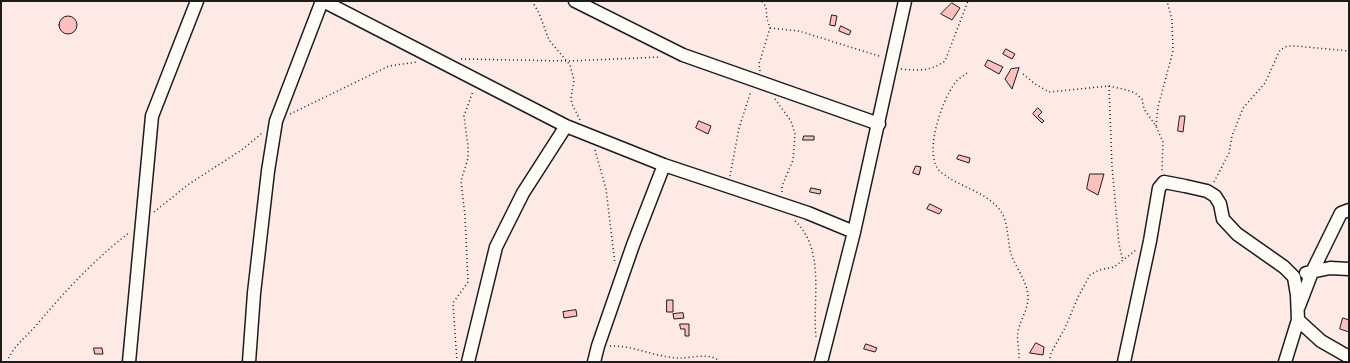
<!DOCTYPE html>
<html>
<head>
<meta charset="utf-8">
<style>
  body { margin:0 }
  #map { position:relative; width:1350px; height:363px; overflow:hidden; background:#fdeae5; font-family:"Architects Daughter",sans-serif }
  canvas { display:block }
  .frame { position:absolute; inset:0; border:2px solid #1c1c1c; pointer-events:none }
</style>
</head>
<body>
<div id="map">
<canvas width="1350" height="363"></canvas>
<div class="frame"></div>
</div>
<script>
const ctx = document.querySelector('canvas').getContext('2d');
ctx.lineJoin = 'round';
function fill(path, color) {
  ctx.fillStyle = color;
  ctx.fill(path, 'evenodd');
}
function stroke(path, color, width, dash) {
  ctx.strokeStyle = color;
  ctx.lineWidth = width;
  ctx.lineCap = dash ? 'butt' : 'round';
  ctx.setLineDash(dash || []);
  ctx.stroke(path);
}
const building = new Path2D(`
  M952 3 960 8 952 20 941 14Z
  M832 15 837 16 835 26 830 25Z
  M59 25a9 9 0 1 1 18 0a9 9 0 1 1-18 0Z
  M841 26 851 31 849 35 839 31Z
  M1006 49 1015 54 1012 59 1003 54Z
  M988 60 1003 67 999 74 985 66Z
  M1019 68 1012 89 1005 79 1011 69Z
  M1038 108 1042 112 1038 116 1044 121 1042 123 1033 114Z
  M1180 116H1185L1183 132 1178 131Z
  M699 121 711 126 708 134 696 128Z
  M804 136H814V140H803Z
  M959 155 970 158 969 163 957 159Z
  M916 166 921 167 919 175 913 173Z
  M1090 174H1104L1098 195 1087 189Z
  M811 188 821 190 820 194 810 192Z
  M930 204 942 210 939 214 927 209Z
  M667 300H673V312H667Z
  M576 310 577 316 564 318 563 312Z
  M683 313 684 318 674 319 673 314Z
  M1343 318 1349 320V332L1340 329Z
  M680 324H689V336H685V329H681Z
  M1036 343 1044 347 1043 355 1030 353Z
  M866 344 877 348 875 352 864 349Z
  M94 348H102L103 354H95Z`);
const path = new Path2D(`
  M532 1 539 13 549 40 570 65 574 80 571 98 572 104 580 120
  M770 28 799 31 882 57
  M461 59 569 61 661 57
  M901 69C918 71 931 71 945 61L968 1
  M760 71 759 64 770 28 767 19 766 7 762 1
  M967 73C963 76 958 79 955 83 942 100 921 158 942 173 961 188 985 191 1000 210 1009 223 1007 240 1011 254 1016 269 1029 283 1028 300 1027 311 1020 321 1018 332 1016 342 1021 352 1018 362
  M1023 74 1035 84 1049 92 1109 86 1127 90 1135 93 1142 99 1144 109 1156 126 1163 142 1162 171
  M1109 86 1112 166 1119 244 1123 261
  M775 99 791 121 795 134 793 160 782 186V193
  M290 114 389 66 417 62
  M1156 126 1158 107 1173 51 1172 20 1167 1
  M595 150 606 189 615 264
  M730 176 739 128 751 91
  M1214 182 1229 153 1232 136 1243 108 1265 83 1280 50 1287 46H1296L1349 51
  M154 212 189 184 243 149 262 133
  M795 221C826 250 812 300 816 337
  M610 346C634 345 656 358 681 358 692 358 712 352 720 362
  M7 362C14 344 27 337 39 322 67 289 95 259 130 232
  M457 362 453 303 468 282 465 216 461 181 468 158V146L464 116 473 91
  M1049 362 1051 353 1065 328 1078 297 1090 275 1099 270 1114 267 1136 250`);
const minor = new Path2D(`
  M323 1 566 126 664 165 808 213 854 232
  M575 1 683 55 879 124
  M1306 273 1330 268 1349 269
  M1299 306 1312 272 1338 219 1341 213 1349 210
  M1298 320 1321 341 1349 357
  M129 362 152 116 197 1
  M249 362 254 293 268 171 276 121 322 1
  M468 362 496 247 523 193 566 126
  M594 362 598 346 633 245 664 165
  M821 362 854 232 905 1
  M1124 362 1150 241 1159 188 1164 182 1185 186 1207 191 1215 196 1220 204 1223 219 1237 234 1284 267 1294 277 1297 295 1298 320 1285 362`);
fill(building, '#fdc0bc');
stroke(building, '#1c1c1c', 1);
stroke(minor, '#1c1c1c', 15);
stroke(path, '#1c1c1c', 1.5, [1, 3]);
stroke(minor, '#fdfcf7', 12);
</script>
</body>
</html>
